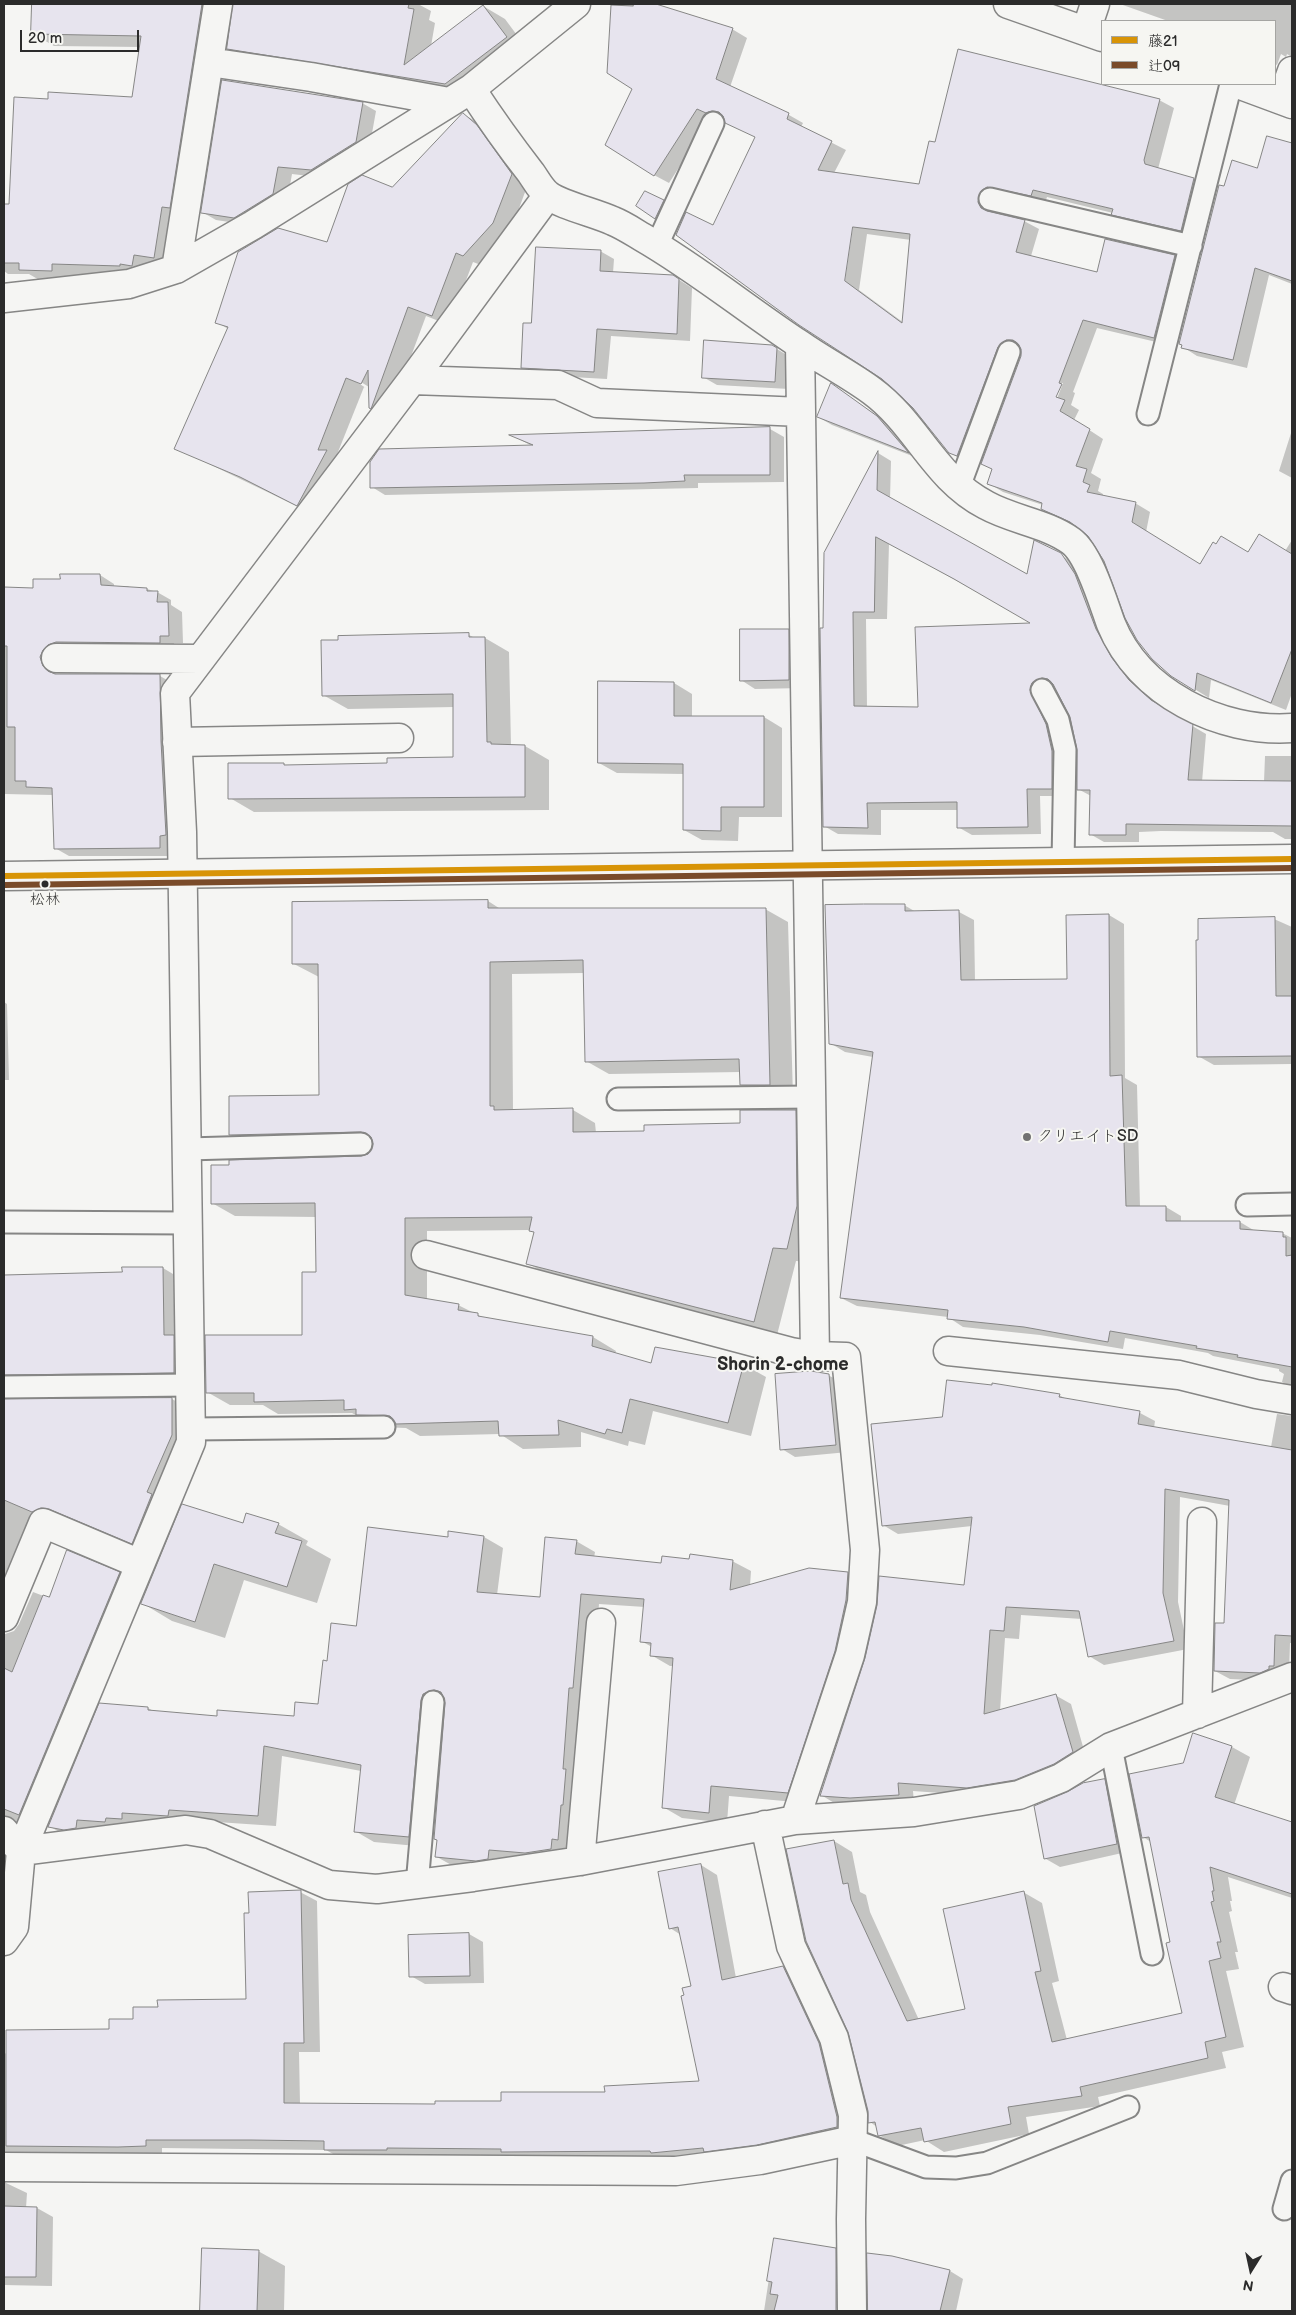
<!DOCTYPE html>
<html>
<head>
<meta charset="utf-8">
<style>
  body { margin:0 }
  #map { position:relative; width:1296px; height:2315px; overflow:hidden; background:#f5f5f3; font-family:"Balsamiq Sans","Klee One",sans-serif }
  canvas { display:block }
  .frame { position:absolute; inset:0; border:5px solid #2b2b2b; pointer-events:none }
  .legend { position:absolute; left:1101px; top:20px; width:175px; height:65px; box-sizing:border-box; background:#f6f6f2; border:1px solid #a5a5a2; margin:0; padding:6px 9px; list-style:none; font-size:15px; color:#2b2b2b }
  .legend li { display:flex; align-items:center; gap:10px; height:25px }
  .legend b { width:25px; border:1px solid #a5a5a2 }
  .north { position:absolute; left:1226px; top:2245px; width:50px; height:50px; -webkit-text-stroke:4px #f6f6f2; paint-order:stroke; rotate:190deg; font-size:14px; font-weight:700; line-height:20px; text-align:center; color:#2b2b2b }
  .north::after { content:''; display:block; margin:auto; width:18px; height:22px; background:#2b2b2b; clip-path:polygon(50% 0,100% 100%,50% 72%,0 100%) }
  .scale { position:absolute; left:20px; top:30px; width:119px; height:22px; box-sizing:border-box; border:2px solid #2b2b2b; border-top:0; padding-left:6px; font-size:15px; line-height:18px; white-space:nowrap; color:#2b2b2b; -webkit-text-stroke:4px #f6f6f2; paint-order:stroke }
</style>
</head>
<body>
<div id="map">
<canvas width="1296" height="2315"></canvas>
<div class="frame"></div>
<ul class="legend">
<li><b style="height:6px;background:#d89406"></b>藤21</li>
<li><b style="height:6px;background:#7a4b2a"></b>辻09</li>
</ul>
<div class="north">N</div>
<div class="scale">20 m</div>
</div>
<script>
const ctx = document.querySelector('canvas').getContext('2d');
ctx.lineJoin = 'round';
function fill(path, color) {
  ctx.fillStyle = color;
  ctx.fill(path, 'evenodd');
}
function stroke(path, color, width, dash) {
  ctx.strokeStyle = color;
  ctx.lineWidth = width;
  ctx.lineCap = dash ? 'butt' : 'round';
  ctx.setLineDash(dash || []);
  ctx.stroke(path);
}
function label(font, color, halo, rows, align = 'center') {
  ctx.font = font + ' "Balsamiq Sans","Klee One",sans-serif';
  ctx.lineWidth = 4;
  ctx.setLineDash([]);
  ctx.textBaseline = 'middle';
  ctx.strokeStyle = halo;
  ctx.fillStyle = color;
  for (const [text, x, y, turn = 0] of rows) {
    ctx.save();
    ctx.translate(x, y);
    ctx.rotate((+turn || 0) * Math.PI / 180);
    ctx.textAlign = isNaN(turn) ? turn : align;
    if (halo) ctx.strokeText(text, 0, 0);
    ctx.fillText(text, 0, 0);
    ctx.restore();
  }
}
const shadow = new Path2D(`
  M33 4H231L175 270 141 278 73 276V283L41 281 29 274H8L4 271V205L10 206 133 98 141 47 54 46 32 33Z
  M234 4H418L431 11 429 20 435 23 431 46 483 6 505 19 528 50 467 95 250 61 228 48Z
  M612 4H652L732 29 747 38 730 87 789 115 803 123 801 127 846 150 834 173 920 185 951 146 1159 100 1174 108 1158 169 1194 179 1208 188 1196 238 1127 222 1113 213 1047 197 1045 203 995 199 992 211 994 214 1024 221 1039 229 1031 256 1098 273 1175 256 1189 265 1169 345 1097 328 1073 392 1075 393 1071 405 1079 410 1074 420 1103 439 1091 473 1101 479 1098 491 1103 494V496L1135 503 1150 512 1146 532 1201 565 1248 553 1285 551 1292 540V693L1286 710 1211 680 1209 698 1172 675 1089 535 1077 526 1042 509 1043 505 1003 492 988 483 993 470 982 464 1022 357V347L1012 355 964 461 949 452 914 407 713 226 756 137 726 119 721 120 712 116 669 183 654 175 633 89 608 73ZM867 234 911 240 904 323 859 290ZM1060 383H1063L1055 404 1053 403Z
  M1120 4H1292V57L1287 54 1286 57 1281 54 1277 65 1275 64V21H1168Z
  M362 103 376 111 369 150 326 178 292 174 287 202 249 225 216 220 202 212Z
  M463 114 481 124 528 184 510 233 481 265 473 262 449 325 426 316 388 418 370 408 369 387 356 379 355 381 366 388 364 387 336 457 343 461 315 515 176 448 228 329 217 322 327 244 392 188Z
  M1273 139 1292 144V284L1269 275 1247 368 1197 356 1183 347 1225 188 1258 170Z
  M600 251 614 259 613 273 673 276 692 288 690 341 611 336 607 379 536 375 522 367 533 324Z
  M772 346 790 357 789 389 717 385 703 377Z
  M832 385 891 425 920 459 832 425 818 417Z
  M770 429 784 437V482L698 483V488L385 495 372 487 534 447 513 436Z
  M1292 430V478L1279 471Z
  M878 453 891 461 890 499 1028 576 1053 550 1079 567 1142 689 1165 710 1206 734 1202 782H1264L1265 756H1292V839H1285L1273 832 1161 831 1139 832V842H1104L1090 834 1091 796 1078 789 1079 750 1071 717 1055 685 1045 691 1065 796H1040L1041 834 972 835 958 827V810H881V835L838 834 824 826 825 553ZM889 543 1034 624 919 708 867 707 866 619H887Z
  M100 575 114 584V586H128L132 589H147L157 592 171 600V605L182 612 183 643H174V650L54 667 56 675 160 676 174 684 173 856H69L55 848 53 795 4 794V588L34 590 62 580Z
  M788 630 802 638 803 688 755 689 741 680Z
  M469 635 475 638H485L509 652 511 746H525L549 760V810L254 812 230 798 283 764 287 766 389 765 454 758V707L348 709 323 695Z
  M599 683H674L692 694V717H764L782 728V817H739L738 841 702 840 684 830V774L617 773 599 763Z
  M488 901 502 910 765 909 788 922 793 1097 764 1098 741 1085V1072L609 1074 586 1061 585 973 512 974 513 1111 573 1110 595 1123 596 1133 645 1132 741 1124 795 1111 818 1124 809 1262 796 1261 777 1335 550 1276 527 1263 535 1233 530 1230 427 1231V1300L458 1305 484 1318 593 1337 616 1351 615 1354 651 1364H743L766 1377 751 1436 653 1411 645 1445 629 1441 628 1446 581 1432V1447L523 1449 500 1434 420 1436 406 1428 380 1427 352 1413 278 1414 263 1405H230L207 1392 304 1336 317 1273V1217L235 1216 212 1203 369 1155 375 1144 253 1148 230 1135 320 1096 319 977 294 964 293 903Z
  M904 905 916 912H959L974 920 975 981 1069 980 1109 915 1124 924 1125 1078 1137 1085 1140 1207H1166L1181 1216V1222H1240L1255 1231 1282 1233 1292 1238V1387L1282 1382 1284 1374 1279 1371V1369L1213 1356 1208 1353 1125 1338 1123 1349 1040 1335 963 1327 948 1317 857 1306 841 1298 873 1057 845 1052 830 1043Z
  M1274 919 1292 927V1064L1214 1065 1198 1056Z
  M4 1002 7 1004 9 1080H4Z
  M123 1268H163L178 1277 189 1380 6 1397 7 1401 172 1399 186 1407 147 1551 65 1516 56 1515 48 1519 32 1513 4 1580V1276L123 1273Z
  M811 1372 824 1373 843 1383 848 1452 795 1457 782 1449Z
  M1059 1395 1068 1400 1140 1413 1155 1421 1154 1428 1271 1447 1277 1414 1292 1416V1643H1290L1289 1674 1276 1681 1230 1679 1215 1671 1225 1624 1230 1506 1180 1497 1178 1602 1188 1649 1104 1665 1089 1656 1082 1619 1021 1615 1019 1639 1005 1638 1000 1711 1055 1695 1071 1704 1087 1761 983 1796 913 1791 914 1803 836 1804 821 1795 965 1586 972 1526 898 1534 883 1525 943 1419Z
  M244 1524H278L308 1541 306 1545 331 1559 317 1603 244 1580 225 1638 172 1621 142 1603Z
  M449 1533 484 1537 503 1548 497 1595 541 1598 576 1541 595 1552 594 1558 663 1564 690 1560 732 1561 751 1571 750 1586 848 1573 866 1584 806 1803 729 1796 727 1823 682 1818 663 1807 674 1666H670L651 1655 652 1647 641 1641 645 1607 599 1604 577 1850 455 1867 437 1857 447 1702 442 1705 427 1847 374 1842 355 1831 361 1771 282 1756 276 1826 187 1820 68 1837 49 1826 148 1708 155 1712 218 1718H295L319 1705 328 1662 357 1628 449 1539Z
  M119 1574 134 1582 23 1824H5L4 1631 5 1634 14 1631 19 1624 33 1592 49 1598Z
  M1194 1734 1232 1747 1250 1757 1234 1805 1292 1824V1898L1228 1877 1232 1901H1230L1232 1911 1229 1912 1238 1952H1235L1239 1969 1226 1971 1244 2047 1222 2052 1226 2068 1098 2097 1100 2106 1026 2117 1029 2134 944 2152 925 2140 897 2146 879 2135 877 2127 870 2122 834 1841 852 1852 860 1892 866 1895 870 1912 919 2020 967 2010 1023 1892 1042 1903 1059 1981 1052 1983 1067 2040 1183 2014 1151 1842 1143 1837 1184 1764Z
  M1104 1780 1118 1788 1131 1851 1060 1867 1046 1859Z
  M4 1858 12 1863 4 1933Z
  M701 1865 717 1875 736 1978 783 1967 799 1977 853 2136 668 2161 342 2159 326 2150 162 2148V2155L4 2177 6 2183 27 2193 26 2208H37L53 2217 52 2286 4 2285V2053L8 2054 110 2030 159 2008 247 2000 250 1914 300 1892 317 1901 320 2052H299L300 2104 436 2105 503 2103 701 2082 692 1987 681 1935 670 1928Z
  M469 1934 483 1942 484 1983 425 1984 411 1976Z
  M775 2239 835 2249 849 2257 836 2311H764Z
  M203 2250 258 2251 285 2266 284 2311H201Z
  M888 2258 950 2271 963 2279 956 2311H879Z`);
const building = new Path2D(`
  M32 4H202L170 208 162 207 154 258 134 255 132 266 120 264V266L52 264V271L19 270V263H4V204H9L14 97 48 99V92L132 97 141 36 31 34Z
  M233 4H409L408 8 414 9 404 65 483 5 507 37 445 84 227 49Z
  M633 4H656L733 28 716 79 789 113 787 119 832 141 818 170 919 184 929 141 935 142 958 49 1160 99 1144 160 1145 164 1194 178 1181 231 1111 215 1113 209 1033 190 1031 196 987 187 981 191 978 202 981 208 987 211 1025 220 1016 252 1097 272 1105 239 1175 255 1154 338 1083 320 1059 383 1062 384 1056 397 1065 400 1060 411 1090 429 1076 466 1087 469 1083 482 1090 485 1087 492 1136 502 1132 522 1200 564 1213 542 1216 544 1221 536 1248 552 1259 534 1292 554V649L1271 703 1197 673 1195 691 1171 676 1152 659 1137 640 1125 618 1104 561 1088 536 1070 522 1041 509 1042 503 987 484 992 469 981 464 1021 356V349L1018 344 1013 340H1006L998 347 957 456 949 453 913 408 882 379 799 325 676 235 686 212 713 225 755 137 725 123 723 116 719 112 712 111 706 113 697 109 654 176 605 145 632 89 607 73 611 5 633 6ZM853 227 910 234 902 323 845 281Z
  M222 80 363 102 356 142 311 170 278 167 273 194 234 218 201 213Z
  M463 113 477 125 512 174 493 223 463 256 456 253 432 316 408 307 371 409 369 408 368 370 361 384 346 378 318 450H327L297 506 240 477 174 449 228 327 215 323 238 252 278 228 327 242 348 184 362 175 392 187Z
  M1267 136 1292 143V281L1255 268 1233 360 1181 348 1182 345 1179 344 1219 185 1224 186 1232 160 1257 168Z
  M645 191 664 200 655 219 636 206Z
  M536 247 601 250 600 271 673 275 679 279 677 334 597 329 594 372 521 368 523 323H531Z
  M704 340 772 345 777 348 775 382 702 378Z
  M831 383 877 416 909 453 817 417Z
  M770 427V475H684L685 481 644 483 370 488V462L379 449 533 445 509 435Z
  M878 451 877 490 1027 574 1034 540 1061 553 1075 574 1096 629 1112 658 1129 680 1151 700 1193 724 1188 780 1292 781V826L1126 824V835H1089L1090 790H1077V750L1070 717 1053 684 1048 679 1042 678 1032 683 1030 690 1046 724 1052 751V789H1027L1028 827 957 828V802L867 803 868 828 823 827 820 628H823L824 553ZM876 537 954 579 1030 623 915 627 918 707 854 706 853 612H874Z
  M60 574H100L101 585 147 588V591H158L157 602H168L169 636H160V643L56 642 48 645 43 650 40 657 43 666 48 671 55 674H160L161 741 166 835 160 836V848L54 849 52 788 26 787V781H15V727H7V646H4V587L33 588V579H60Z
  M740 629H789V680L740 681Z
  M469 633V637H485L487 742H491V744L525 745V797L228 799V763H284V765L387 763V758L453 757V694L322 696 321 640H338V636Z
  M598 681 674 682V716H764V807H721V831L683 830V764L598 763Z
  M488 900V908H766L770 1085H740L739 1059 585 1062 583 960 490 962V1106H494V1110L573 1108V1132L644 1131V1125L740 1123V1110H796L797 1206 787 1249 773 1248 754 1322 526 1264 534 1232 529 1231 532 1217 405 1218V1295L459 1304 458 1310 478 1313V1316L593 1336 592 1346 651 1363 655 1347 744 1363 728 1423 630 1399 622 1433 607 1429 605 1434 558 1420 559 1435 499 1436 498 1421 396 1424 390 1416 356 1415V1409L344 1410V1400L254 1402V1393H206L205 1335H302V1272H316L315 1203 211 1204V1165H229V1160L361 1156 368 1154 373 1144 371 1137 361 1132 229 1135V1096L319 1095 318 964H292V902Z
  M864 904H905V911L959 910 961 980 1067 979 1066 915 1109 914 1110 1076 1122 1075 1126 1206H1166V1221H1240V1229L1283 1232V1237H1286V1256L1292 1255V1367L1237 1357 1238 1355 1196 1348 1197 1346 1110 1331 1108 1342 1024 1327 947 1319 948 1310 840 1298 873 1052 829 1044 825 905Z
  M1275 917 1276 996H1292V1056L1197 1057 1196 940H1198V919Z
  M122 1267H163L164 1335H174V1373L4 1375V1275L122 1272Z
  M811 1371 829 1374 836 1445 780 1450 775 1374Z
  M947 1380 992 1385V1383L1060 1394 1059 1397 1140 1411 1138 1424 1292 1450V1636L1275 1635 1274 1666H1269V1669L1260 1673 1214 1671 1215 1623H1224L1229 1500 1165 1489 1163 1593 1174 1641 1088 1657 1079 1611 1006 1607 1004 1631 990 1630 984 1714 1056 1694 1073 1752 1054 1764 1015 1780 967 1788 898 1783 899 1795 850 1798 820 1796 865 1658 877 1605 879 1576 964 1585 972 1517 882 1526 871 1424 942 1417Z
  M172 1398V1435L147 1492 152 1494 132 1544 49 1509 41 1508 32 1512 4 1500V1399Z
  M182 1504 243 1523 246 1513 279 1523 275 1533 302 1541 287 1587 214 1564 195 1622 141 1604Z
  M368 1527 448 1537V1531L484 1536 477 1592 540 1597 545 1537 577 1540 575 1554 661 1563 662 1556 689 1559 690 1554 733 1560 730 1590 809 1568 848 1572 846 1600 835 1651 788 1793 711 1786 709 1813 662 1808 673 1658 650 1656 651 1643 640 1642 644 1599 581 1594 573 1688H569L563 1769H566L563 1805H561L558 1840 552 1839 551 1849 525 1853 489 1850 488 1859 476 1861 435 1857 437 1840 434 1839 445 1703 441 1692 434 1690 423 1694 421 1701 409 1837 354 1832 361 1765 264 1746 258 1816 169 1810 168 1816 122 1813V1819L106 1818 105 1822 77 1820 76 1828 64 1830 48 1827 99 1703 148 1707V1710L217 1716V1710L294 1716 295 1702 318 1704 323 1660 327 1661 331 1623 356 1626Z
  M67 1550 120 1572 19 1815 4 1809V1668L12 1672 43 1595 49 1597Z
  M1193 1733 1232 1746 1215 1797 1292 1822V1894L1210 1867 1214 1891H1212L1214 1901 1211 1902 1221 1942H1217L1221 1958 1209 1961 1226 2037 1205 2042 1208 2058 1080 2087 1082 2096 1008 2107 1011 2124 924 2142 921 2128 878 2136 875 2122 868 2123V2111L848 2032 806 1941 786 1849 834 1840 843 1884 848 1883 851 1900 907 2021 965 2009 943 1909 1024 1891 1041 1971 1035 1972 1052 2042 1182 2013 1166 1943 1170 1942 1149 1837 1142 1838 1129 1774 1183 1763Z
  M1105 1779 1117 1844 1044 1859 1034 1806 1067 1792 1083 1783Z
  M701 1864 722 1980 783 1966 819 2043 837 2117V2127L757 2145 704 2152 703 2148 651 2153 650 2151 501 2152V2149L387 2148V2150H324V2141L251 2140H146V2146L118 2147 6 2146V2030L109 2029V2019H133V2007H158L157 2000 246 1999 244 1913H249L248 1892 301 1890 304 2043H284V2103L435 2104V2101H501V2092H605L604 2086 699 2081 681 1996 684 1995 682 1988 691 1986 678 1927 669 1929 658 1872Z
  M469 1933 470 1976 409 1977 408 1935Z
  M4 2206 37 2207 36 2277H4Z
  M774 2238 836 2248V2311H774L778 2295 770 2294 772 2282 767 2281Z
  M202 2248 259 2250 257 2311H200Z
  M867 2253 892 2256 950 2270 940 2311H868Z`);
const service = new Path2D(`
  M990 199 1191 246
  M657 245 713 123
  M1148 414 1231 84
  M959 487 1009 352
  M1042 690 1058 720 1065 750 1063 863
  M618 1099 811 1097
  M188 1149 361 1144
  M1247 1205 1292 1204
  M4 1222 189 1223
  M4 1387 191 1385
  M192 1429 384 1427
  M1111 1747 1152 1954
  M417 1885 433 1702
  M853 2140 926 2167 956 2168 987 2163 1128 2107
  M1284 2209 1292 2181`);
const minor = new Path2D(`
  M1008 4 1102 37
  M1086 31 1095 4
  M209 62 311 77 449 102
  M1238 84 1292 104
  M471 89C490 118 510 146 531 173 536 180 541 190 548 195 561 205 596 213 613 221 623 225 632 231 642 237 696 268 746 309 799 344 823 361 849 374 872 391 917 424 934 478 986 505 1013 520 1046 523 1071 541 1089 554 1103 602 1111 624 1139 693 1220 733 1292 728
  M1282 99 1292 71
  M176 269 218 4
  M4 298 129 284 176 269 253 225 471 89 576 4
  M800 345 815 1356
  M412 380 558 385 597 403 801 412
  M56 658 200 659
  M177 742 399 738
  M426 1255 791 1352 815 1356 846 1357 865 1550 862 1602 850 1655 795 1820
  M948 1351 1179 1375 1256 1394 1292 1400
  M4 1617 43 1523 140 1564
  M1197 1714 1202 1522
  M765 1825 791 1946 834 2038 853 2115 851 2219 852 2311
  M4 1831 21 1851
  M21 1851 186 1830 210 1834 329 1885 377 1889 473 1877 580 1861 795 1820 914 1812 1019 1795 1061 1778 1111 1747 1292 1677
  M580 1861 601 1623
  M4 1941 14 1927 21 1851 191 1442 182 832 175 693 412 380 548 195
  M1283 1987 1292 1990
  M4 2167 676 2171 760 2160 853 2140`);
const tertiary = new Path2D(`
  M4 876 1292 859`);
const bus1 = new Path2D(`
  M4 876 1292 859`);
const bus2 = new Path2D(`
  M4 885 1292 868`);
const markers = [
  [45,884,4.5,"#2b2b2b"],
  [1027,1137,5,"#727271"]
];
const busNames = [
  ["松林",45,900]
];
const poiNames = [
  ["クリエイトSD",1037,1137]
];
const neighbourhoodNames = [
  ["Shorin 2-chome",783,1365]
];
fill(shadow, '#0003');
fill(building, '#e7e4ee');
stroke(building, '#868685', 1);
stroke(service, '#868685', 25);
stroke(minor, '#868685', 31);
stroke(tertiary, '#868685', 31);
stroke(service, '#f5f5f3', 21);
stroke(minor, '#f5f5f3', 28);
stroke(tertiary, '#f5f5f3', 28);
stroke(bus1, '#d89406', 6);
stroke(bus2, '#7a4b2a', 6);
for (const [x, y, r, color] of markers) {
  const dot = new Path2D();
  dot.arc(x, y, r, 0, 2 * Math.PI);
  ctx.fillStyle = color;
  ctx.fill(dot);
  stroke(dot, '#f6f6f2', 2);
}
label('15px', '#2b2b2b', '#f6f6f2', busNames);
label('16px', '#2b2b2b', '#f6f6f2', poiNames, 'left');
label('bold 18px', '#2b2b2b', '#f6f6f2', neighbourhoodNames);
</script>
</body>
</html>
